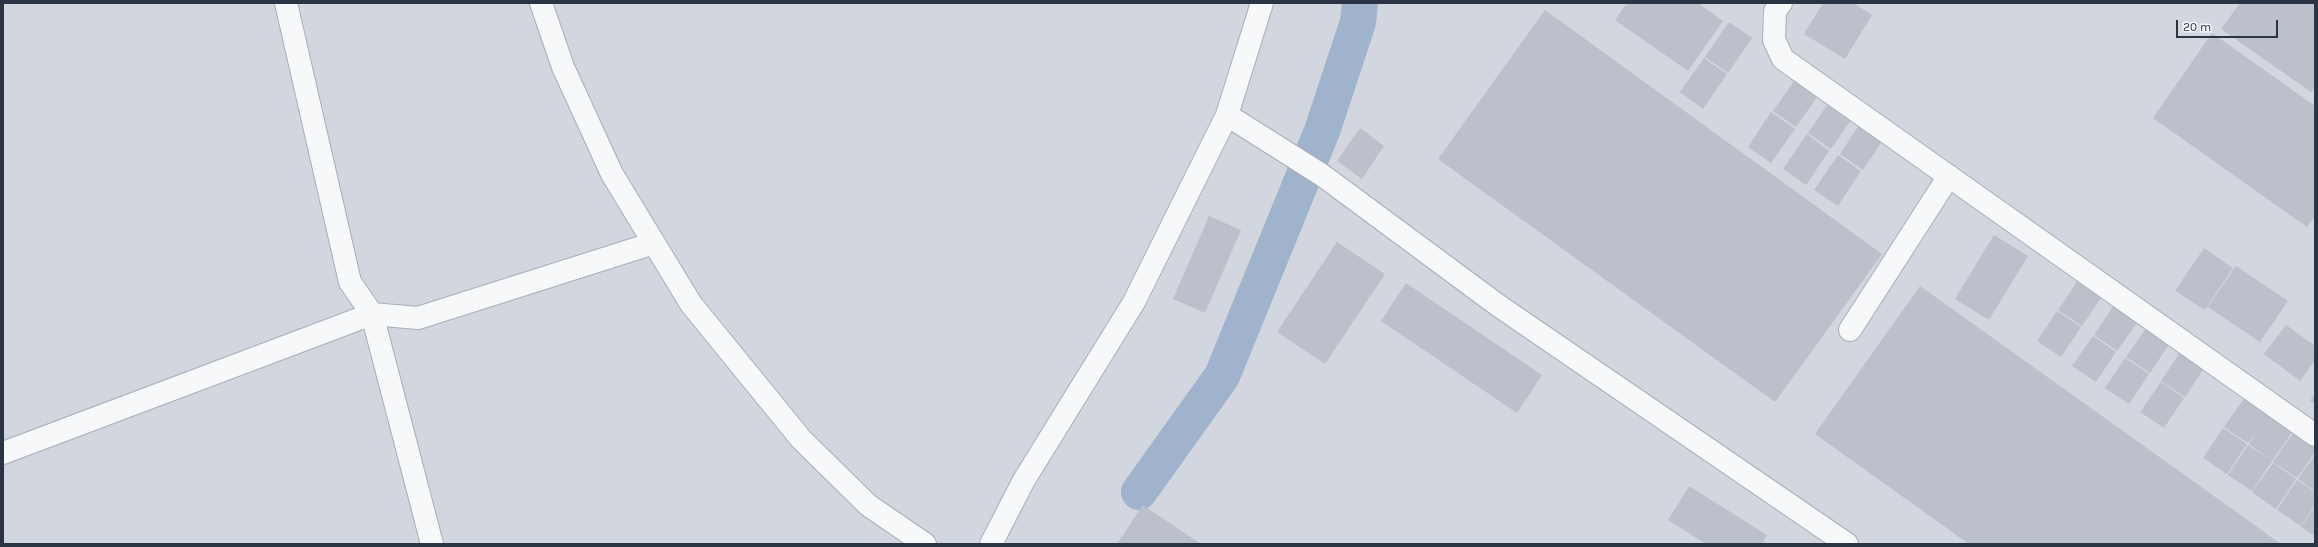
<!DOCTYPE html>
<html>
<head>
<meta charset="utf-8">
<style>
  body { margin:0 }
  #map { position:relative; width:2318px; height:547px; overflow:hidden; background:#e4e7ec; font-family:Karla,sans-serif }
  canvas { display:block }
  .frame { position:absolute; inset:0; border:4px solid #2b3445; pointer-events:none }
  .scale { position:absolute; left:2176px; top:20px; width:102px; height:18px; box-sizing:border-box; border:2px solid #2b3445; border-top:0; padding-left:5px; font-size:12px; line-height:14px; white-space:nowrap; color:#2b3445; -webkit-text-stroke:3px #f4f6f9; paint-order:stroke }
</style>
</head>
<body>
<div id="map">
<canvas width="2318" height="547"></canvas>
<div class="frame"></div>
<div class="scale">20 m</div>
</div>
<script>
const ctx = document.querySelector('canvas').getContext('2d');
ctx.lineJoin = 'round';
function fill(path, color) {
  ctx.fillStyle = color;
  ctx.fill(path, 'evenodd');
}
function stroke(path, color, width, dash) {
  ctx.strokeStyle = color;
  ctx.lineWidth = width;
  ctx.lineCap = dash ? 'butt' : 'round';
  ctx.setLineDash(dash || []);
  ctx.stroke(path);
}
const built = new Path2D(`
  M3 3H2315V544H3Z`);
const canal = new Path2D(`
  M1139 492 1222 376 1322 131 1358 22 1360 3`);
const building = new Path2D(`
  M1627 3H1698L1723 21 1688 71 1615 20Z
  M1823 3H1853L1872 15 1845 59 1804 34Z
  M2240 3H2315V86L2311 92 2221 29Z
  M1545 10 1882 254 1775 402 1438 159Z
  M1729 22 1752 38 1728 73 1705 57Z
  M2212 33 2315 106V216L2307 227 2153 118Z
  M1704 58 1727 74 1703 109 1680 92Z
  M1797 77 1820 93 1796 127 1773 111Z
  M1831 99 1855 114 1831 149 1808 133Z
  M1771 112 1795 129 1771 163 1748 147Z
  M1863 119 1886 135 1863 170 1840 154Z
  M1360 128 1384 146 1362 179 1337 161Z
  M1807 134 1829 151 1806 185 1783 169Z
  M1838 155 1861 171 1838 206 1814 190Z
  M1209 216 1241 230 1205 313 1173 299Z
  M1994 235 2028 256 1989 320 1955 299Z
  M1337 242 1385 274 1325 364 1277 332Z
  M2204 248 2233 268 2205 310 2175 291Z
  M2236 266 2288 301 2260 342 2208 307Z
  M2078 280 2102 296 2082 326 2058 310Z
  M1406 283 1542 375 1517 413 1381 321Z
  M1920 286 2281 544H1969L1815 434Z
  M2114 305 2138 321 2117 351 2094 335Z
  M2057 311 2081 327 2061 357 2037 341Z
  M2286 325 2315 346V360L2300 381 2264 354Z
  M2147 327 2170 343 2150 373 2126 357Z
  M2093 336 2116 352 2096 382 2072 366Z
  M2181 351 2205 367 2185 397 2161 381Z
  M2125 358 2149 374 2129 404 2105 388Z
  M2161 382 2184 398 2164 428 2140 412Z
  M2315 393V404L2310 401Z
  M2245 397 2293 431 2272 461 2249 444 2258 430 2248 443 2224 427Z
  M2223 428 2247 444 2227 474 2203 458Z
  M2294 432 2315 447V452L2297 478 2273 462Z
  M2248 445 2272 461 2252 491 2228 475Z
  M2315 454V491L2298 479Z
  M2273 463 2296 479 2276 509 2252 492Z
  M2297 480 2315 492V505L2301 526 2277 510Z
  M1689 486 1767 535 1762 544H1706L1668 520Z
  M1143 505 1201 544H1117Z
  M2315 507V536L2301 527Z`);
const minor = new Path2D(`
  M286 3 350 282 372 314 418 318 654 243
  M541 3 563 67 612 174 691 304 801 439 868 505 925 544
  M1781 3 1775 11 1774 40 1783 59 2315 435
  M1227 115 1322 175 1499 306 1847 544
  M1850 330 1949 176
  M3 453 372 314 432 544
  M991 544 1024 480 1134 302 1227 115 1262 3`);
fill(built, '#d2d6de');
stroke(canal, '#9fb4cc', 36);
fill(building, '#bbc0ca');
stroke(minor, '#a9aeb7', 24);
stroke(minor, '#f7f8fa', 22);
</script>
</body>
</html>
